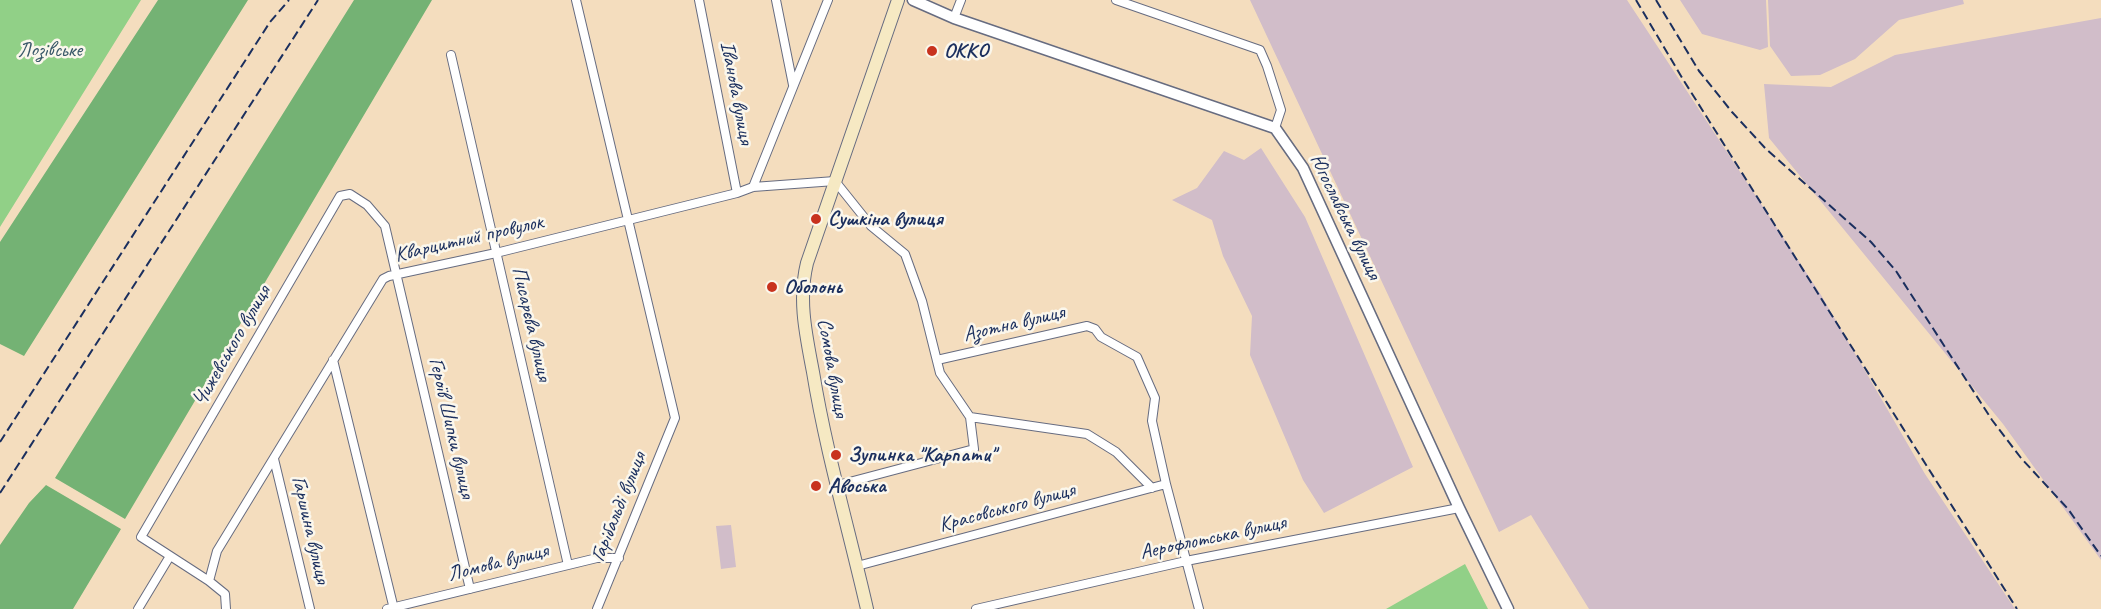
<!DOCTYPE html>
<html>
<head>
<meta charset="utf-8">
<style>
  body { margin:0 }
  canvas { display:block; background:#f4ddbe }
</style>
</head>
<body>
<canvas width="2101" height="609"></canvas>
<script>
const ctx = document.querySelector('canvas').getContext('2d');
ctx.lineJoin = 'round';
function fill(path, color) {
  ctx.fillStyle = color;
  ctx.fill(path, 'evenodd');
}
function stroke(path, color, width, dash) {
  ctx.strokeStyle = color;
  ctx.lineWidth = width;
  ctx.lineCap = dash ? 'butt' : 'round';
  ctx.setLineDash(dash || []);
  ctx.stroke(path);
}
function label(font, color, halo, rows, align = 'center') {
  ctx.font = font + ' Caveat,sans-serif';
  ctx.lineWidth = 5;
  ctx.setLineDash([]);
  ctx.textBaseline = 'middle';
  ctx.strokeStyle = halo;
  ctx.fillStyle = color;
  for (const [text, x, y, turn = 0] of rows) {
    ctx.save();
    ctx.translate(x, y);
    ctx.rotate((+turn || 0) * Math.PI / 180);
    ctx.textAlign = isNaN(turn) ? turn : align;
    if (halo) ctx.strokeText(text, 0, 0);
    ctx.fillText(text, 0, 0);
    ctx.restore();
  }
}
const industrial = new Path2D(`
  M1250 0H1627L1821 295 1925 474 2015 609H1589L1531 515 1499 532Z
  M1680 0H1766L1768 47 1760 50 1702 34Z
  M1768 0H1963L1964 4 1899 20 1855 59 1820 75 1791 76 1770 46Z
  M2101 18V560L2003 424 1769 138 1764 84 1831 87 1895 55Z
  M1261 148 1305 217 1413 467 1324 513 1303 480 1250 355 1252 316 1223 256 1212 220 1172 200 1197 188 1224 151 1244 160Z
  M731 525 736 567 721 569 716 526Z`);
const green = new Path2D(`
  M0 0H141L0 227Z
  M1465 564 1488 609H1386Z`);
const forest = new Path2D(`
  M158 0H248L24 356 0 344V242Z
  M354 0H432L125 519 55 478Z
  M46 485 121 529 73 609H0V545L29 503Z`);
const minor = new Path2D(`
  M576 0 675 418 597 609
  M699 0 737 193
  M776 0 793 85
  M1116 0 1260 50 1267 66 1281 110 1275 128
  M954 18 961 0
  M451 55 568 565
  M753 187 828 0
  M333 360 394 609
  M937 360 1087 326 1095 329 1101 337 1137 357 1155 398 1152 421 1166 484 1199 609
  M970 417 1087 434 1116 452 1152 488
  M274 459 310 609
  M857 566 1166 484
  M209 581 141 537 340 196 350 194 367 205 385 226 470 589
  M138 609 170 556
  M226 609 225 594 209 581 217 551 383 279 389 276 496 253 737 193 753 187 835 181 871 226 905 254 922 301 940 373 970 417 974 449 838 485
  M387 609 597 558H619
  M976 609 1186 561 1459 508`);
const tertiary = new Path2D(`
  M913 0 954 18 1275 128 1303 168 1459 508 1508 609`);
const secondary = new Path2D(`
  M867 609C849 530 826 452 813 372 806 335 798 300 807 263L898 0`);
const rail = new Path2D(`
  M1636 0 1684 81 2017 609
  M1656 0 1699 71 1732 112 1766 149 1871 242 1896 271 1992 420 2021 458 2068 509 2101 556
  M0 442 270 22 289 0
  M0 493 318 0`);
const markers = [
  [932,51,6,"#c8321e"],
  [816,219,6,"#c8321e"],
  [772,287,6,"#c8321e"],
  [836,455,6,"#c8321e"],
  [816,486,6,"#c8321e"]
];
const parkNames = [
  ["Лозівське",50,50]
];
const poiNames = [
  ["ОККО",944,51],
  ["Сушкіна вулиця",828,219],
  ["Оболонь",784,287],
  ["Зупинка \"Карпати\"",848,455],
  ["Авоська",828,486]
];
const streetNames = [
  ["Іванова вулиця",736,93,79],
  ["Югославська вулиця",1345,217,64],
  ["Кварцитний провулок",469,239,-13],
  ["Писарєва вулиця",531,324,77],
  ["Азотна вулиця",1014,324,-13],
  ["Чижевського вулиця",232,346,-60],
  ["Сомова вулиця",832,368,80],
  ["Героїв Шипки вулиця",451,428,77],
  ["Гарібальді вулиця",619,507,-68],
  ["Красовського вулиця",1007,508,-15],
  ["Гаршина вулиця",310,530,77],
  ["Аерофлотська вулиця",1213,538,-12],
  ["Ломова вулиця",498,563,-14]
];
fill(industrial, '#d1bdc9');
fill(green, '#91d087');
fill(forest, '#74b274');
stroke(minor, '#676c80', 10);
stroke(tertiary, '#676c80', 13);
stroke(secondary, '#676c80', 14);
stroke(minor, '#fff', 8);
stroke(tertiary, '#fff', 10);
stroke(secondary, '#f6e9c3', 12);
stroke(rail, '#1b2f5e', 2, [9, 4.5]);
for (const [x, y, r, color] of markers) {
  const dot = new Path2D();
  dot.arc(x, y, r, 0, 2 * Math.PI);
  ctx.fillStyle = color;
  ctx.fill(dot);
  stroke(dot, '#fbf7ec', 2);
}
label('21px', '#385768', '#fbf7ec', parkNames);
label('bold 21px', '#1b2f5e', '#fbf7ec', poiNames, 'left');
label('21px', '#1b2f5e', '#fbf7ec', streetNames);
</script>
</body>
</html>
